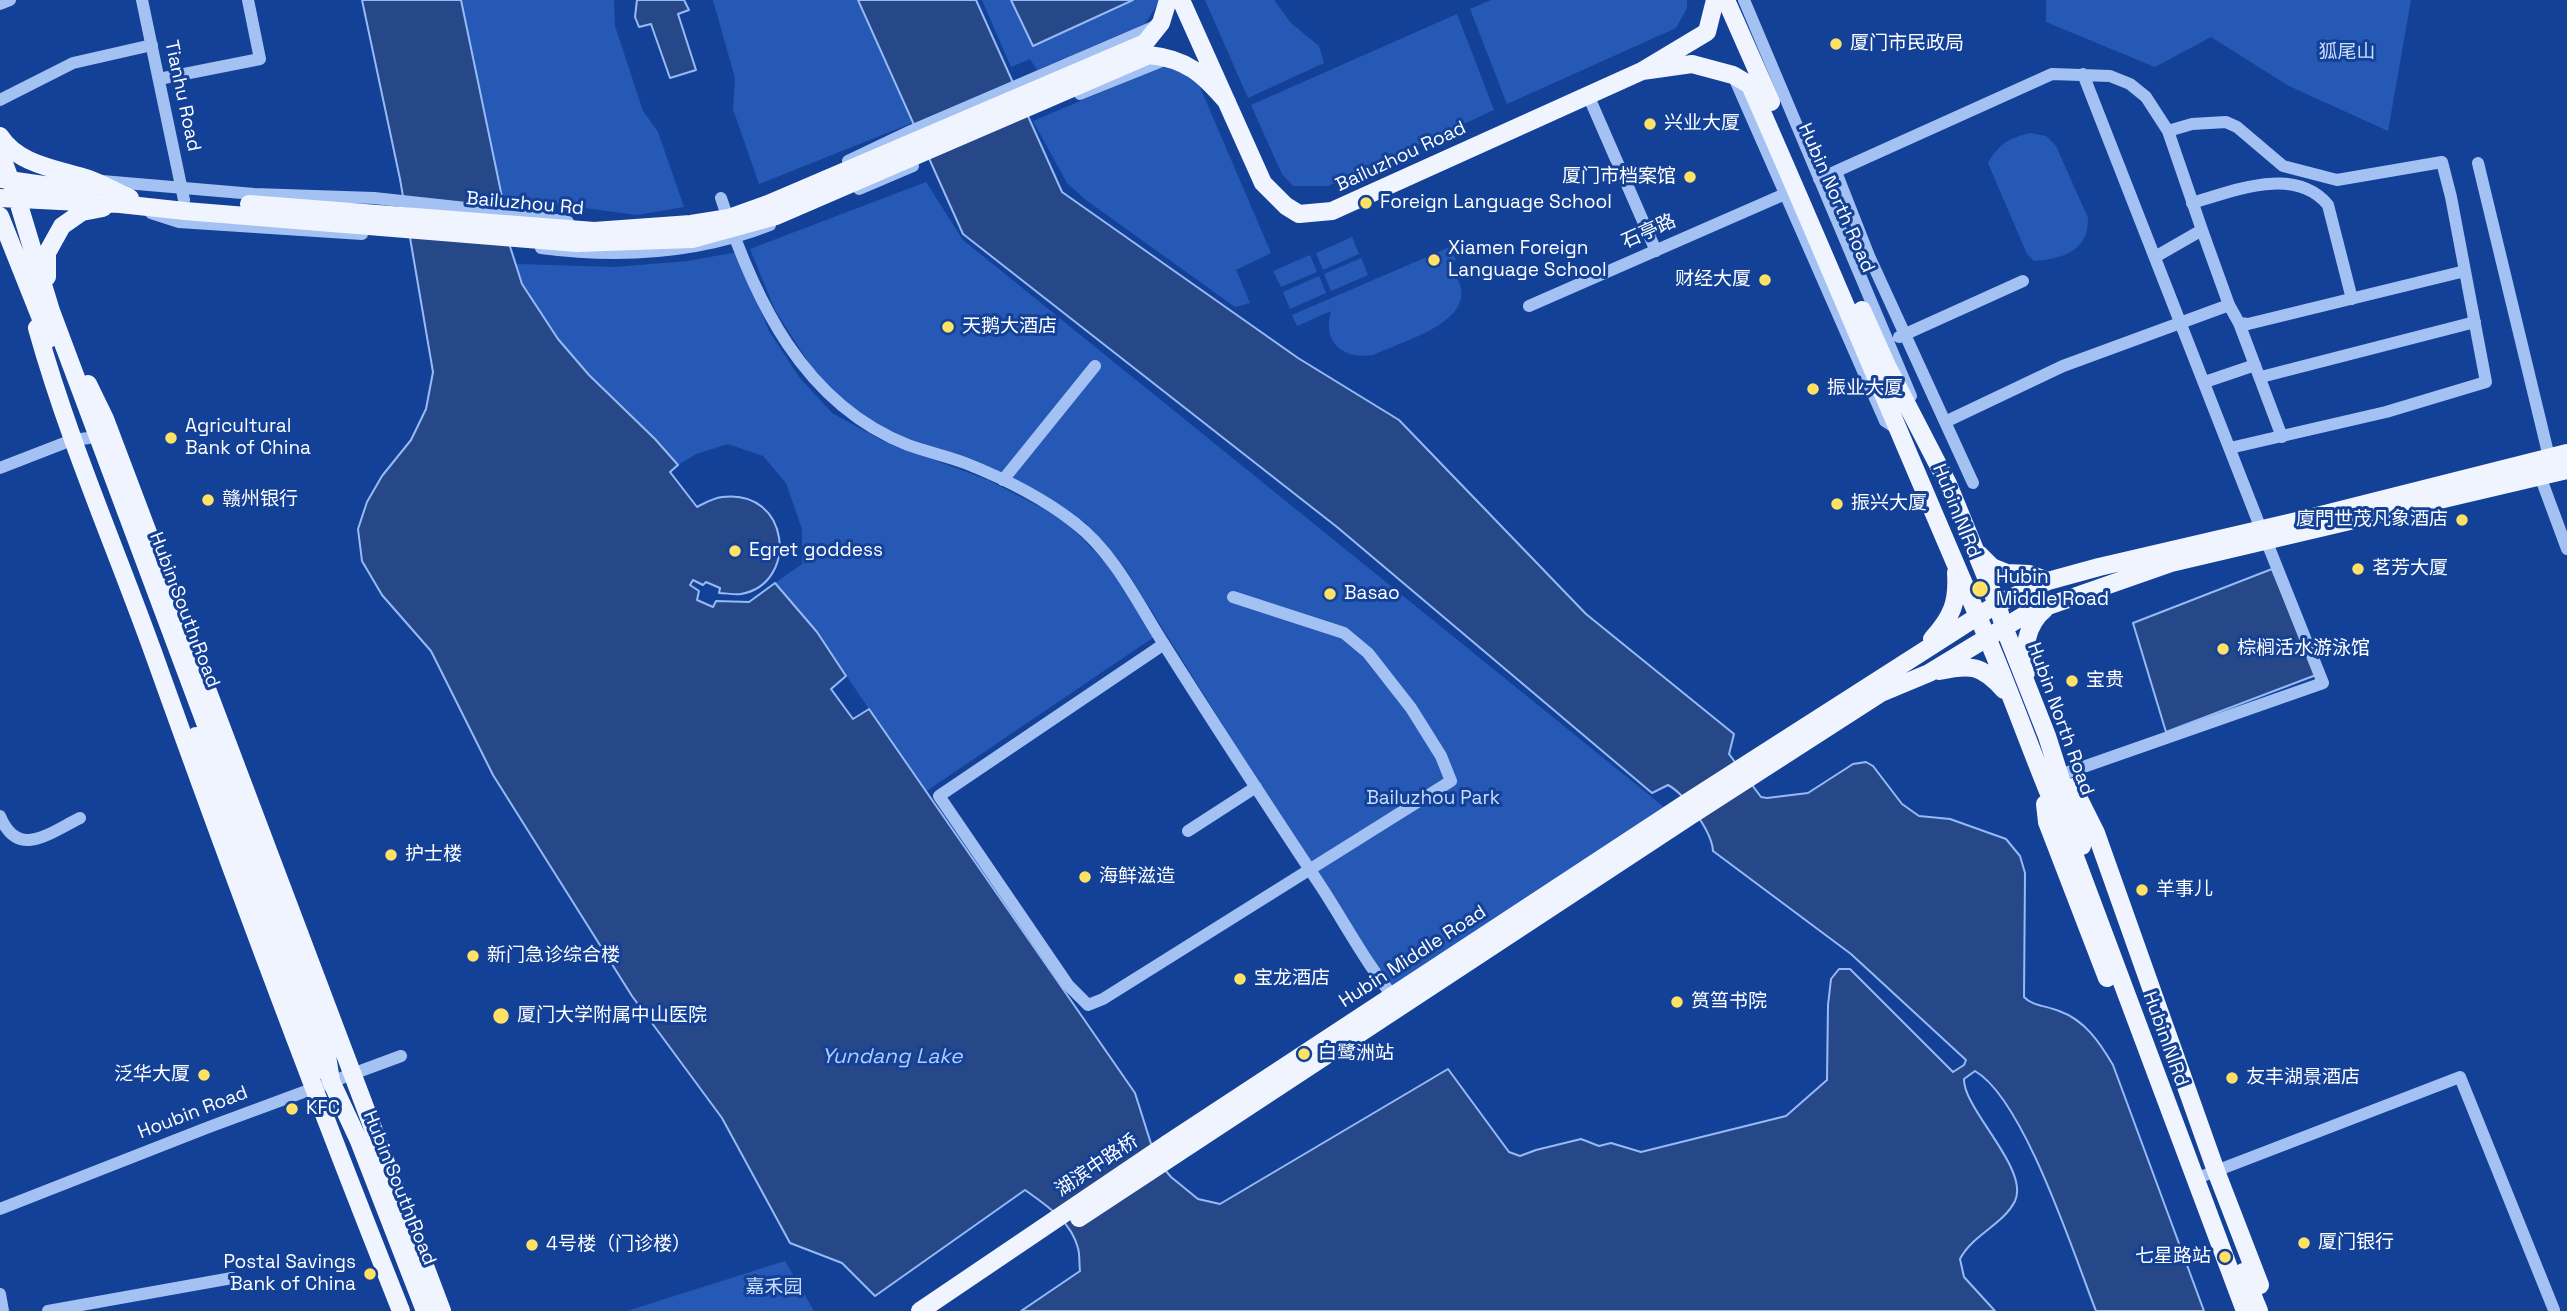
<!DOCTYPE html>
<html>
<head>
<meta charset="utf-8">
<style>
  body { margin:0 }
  canvas { display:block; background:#134197 }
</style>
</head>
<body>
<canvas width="2567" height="1311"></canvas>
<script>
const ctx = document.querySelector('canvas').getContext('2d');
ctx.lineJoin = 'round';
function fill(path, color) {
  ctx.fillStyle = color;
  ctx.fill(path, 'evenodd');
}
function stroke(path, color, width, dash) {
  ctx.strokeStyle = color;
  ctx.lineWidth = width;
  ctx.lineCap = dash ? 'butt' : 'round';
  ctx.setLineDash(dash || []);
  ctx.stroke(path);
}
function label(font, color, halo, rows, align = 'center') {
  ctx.font = font + ' "Space Grotesk","Noto Sans SC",sans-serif';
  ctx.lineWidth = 6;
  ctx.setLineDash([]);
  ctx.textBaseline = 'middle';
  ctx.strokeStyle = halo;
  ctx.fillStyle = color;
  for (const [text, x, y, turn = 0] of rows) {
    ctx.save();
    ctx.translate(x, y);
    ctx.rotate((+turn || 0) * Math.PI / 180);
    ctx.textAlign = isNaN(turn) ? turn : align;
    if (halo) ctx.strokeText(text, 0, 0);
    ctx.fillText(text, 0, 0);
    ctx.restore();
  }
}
const green = new Path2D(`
  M461 0H614L615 26 643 111 658 132 684 207 637 215 502 197Z
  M713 0H857L912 123 759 184 733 109 735 78Z
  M982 0H1160L1145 24 1037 70 1030 59 1011 67Z
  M1205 0H1274L1291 23 1319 46 1324 63 1248 98Z
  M1491 0H1687V8L1676 28 1507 104 1470 9Z
  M2046 0H2411L2388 131 2289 86 2211 37 2155 67 2046 22Z
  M1457 14 1494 110 1328 186H1293L1282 174 1251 105Z
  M1161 67 1183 71 1199 85 1271 253 1236 270 1250 303 1235 307 1086 200 1067 183 1033 121Z
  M2030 133 2046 136 2056 146 2088 218C2089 251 2062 259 2034 261L2027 254 1988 163C1999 144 2009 138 2030 133Z
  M926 182 963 240 1664 807 1392 996 1123 565 1085 522 1014 487 908 445 858 419 810 365 775 310 750 249Z
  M1352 237 1359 254 1323 270 1316 253Z
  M1450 247 1456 260 1447 265C1496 316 1408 339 1373 355 1342 360 1322 341 1331 311L1297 326 1292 315Z
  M737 252 769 331 799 377 832 413 883 441 988 480 1063 519 1111 568 1154 637 925 792 817 632 775 583 802 564V529L786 483 763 456 728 444 696 454 678 465C627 408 537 340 516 264L615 267 688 261Z
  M1310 255 1317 272 1281 287 1273 271Z
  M1361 258 1368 275 1331 291 1324 274Z
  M1319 276 1326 293 1290 309 1283 292Z
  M785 1261 814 1311H627Z`);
const water = new Path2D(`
  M362 0H461L502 197 506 234 522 284 558 339 589 375 655 439 678 465 670 472 697 507C705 503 713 498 722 497 791 488 799 584 741 594 734 595 726 593 719 593L720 588 706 582 703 585 693 580 690 585 699 591 697 600 713 607 716 601 749 602 775 583 817 632 846 676 831 689 853 719 869 709 1135 1093 1153 1150 1160 1164 1171 1177 1198 1199 1220 1204 1448 1069 1509 1152 1520 1156 1536 1150 1581 1139 1599 1146 1611 1143 1641 1152 1786 1116 1827 1080 1828 1005 1831 979 1839 969H1850L1953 1072 1964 1065 1966 1060 1851 954 1713 851C1712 832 1685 794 1668 785L1652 793 1337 527 963 234 858 0H976L1062 192 1298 358 1399 420 1586 614 1734 734 1729 754 1761 797 1767 798 1808 793 1853 764 1866 762 1873 766 1902 804 1919 816 1950 819 2006 839 2020 856 2025 873 2024 997C2032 1006 2048 1006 2059 1011 2085 1020 2100 1043 2113 1065L2204 1311H2096C2074 1255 2024 1099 1975 1071L1964 1079C1963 1109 2030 1169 2015 1201 2003 1225 1972 1235 1960 1259L1964 1277 1995 1311H1021L1080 1271C1079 1264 1080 1255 1078 1248 1071 1221 1046 1205 1025 1190L875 1296 842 1263 790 1243 722 1118 632 996 493 775 431 651 382 595 362 561 358 529 367 502 382 476 411 440 426 409 433 372 400 179Z
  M637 0H684L689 10 678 14 696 70 670 78 651 24 639 27 635 17Z
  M1011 0H1133L1033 46Z
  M2272 569 2316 675 2166 732 2133 623Z`);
const minor = new Path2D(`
  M142 0 184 200
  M1744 0 1911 396
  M0 4 10 0
  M2083 74 2261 529
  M1733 75 1885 421 1897 429
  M159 79 260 59 248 0
  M1080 94 1167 59
  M1588 95 1656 251
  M0 100 73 63 152 45
  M2168 131 2192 124 2226 122 2237 127 2283 166 2337 180 2442 162 2451 197 2486 382 2386 412 2230 448
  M848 161 911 131 1158 25
  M2478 163 2549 457 2540 476 2567 549
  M1836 172 1869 256 1973 483
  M1819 179 2052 74 2110 76 2130 84 2146 97 2168 131 2202 230 2155 257
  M102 181 254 194 374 198 512 213 568 222
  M859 189 913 166
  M721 198C754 299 803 404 908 445 927 452 947 456 965 463 1003 478 1043 498 1075 523 1115 554 1138 604 1165 646 1216 727 1269 808 1322 888 1346 925 1368 967 1397 1001
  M2192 203C2234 191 2295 165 2328 205L2352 299
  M151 213 179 222 362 234
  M2202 230 2229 305 2239 323 2282 437
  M541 248C618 258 697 254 770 225
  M1529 306 1785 194
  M2239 323 2248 324 2465 271
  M1899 337 2023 281
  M2261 377 2475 322
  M2205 382 2255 365
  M1945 422 2063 366 2229 305
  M0 468 72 440 89 438
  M1003 480 1095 366
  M1164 644 939 796 1068 985 1088 1005 1103 999 1451 781 1441 756 1411 708 1368 653 1344 633 1233 597
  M2066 773 2323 683 2266 540
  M0 816C18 860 49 833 80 818
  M1188 831 1256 787
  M2195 1179 2460 1077 2554 1310
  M0 1209 209 1127 401 1056
  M0 1294 3 1311
  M48 1311 232 1278`);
const major = new Path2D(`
  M1181 0 1263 183 1286 206 1299 214 1332 211 1642 71 1707 32 1715 0
  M1726 0 1771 102
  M1642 71 1692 64 1733 75 1750 85C1831 268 1907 452 1986 635 2016 705 2040 777 2071 846L2245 1311
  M0 136C18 165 59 169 89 179 103 184 116 192 130 198
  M0 152 17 198 51 311 325 1043 331 1081 359 1141 425 1311
  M2 179 92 192
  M0 198 120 204 185 211 577 243 692 239 776 216 1149 55C1187 59 1203 74 1227 102
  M249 204 594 231 691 224 729 218 768 204 1145 43 1161 23 1168 0
  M0 216 49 339
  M47 277V253L62 226 82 212 103 208
  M1862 310 1887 366 1948 484 1997 604 2004 627 2047 736 2082 846
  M37 328C68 439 114 544 153 652 232 873 314 1093 401 1311
  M88 384 105 419 442 1311
  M1979 554 1992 567 2007 573 2029 574 2048 581
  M1932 639C1952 617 1958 602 1956 573
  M1939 671C1971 664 1982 665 2004 690
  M2026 673C2024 649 2025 625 2045 609
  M196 736 317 1059 326 1072
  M2073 787 2096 833 2216 1171 2260 1285
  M2045 804 2047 822 2107 978
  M1079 1218 1690 816 1881 693 1929 673 2028 613 2171 563 2567 470
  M2243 1272 2259 1311
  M920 1311 1167 1144 1683 805 1997 604 2048 581 2099 567 2297 521 2567 453`);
const markers = [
  [1836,44,7,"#ffe166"],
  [1650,124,7,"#ffe166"],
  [1690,177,7,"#ffe166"],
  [1366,203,7,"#ffe166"],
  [1434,260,7,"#ffe166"],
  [1765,280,7,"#ffe166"],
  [948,327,7,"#ffe166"],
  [1813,389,7,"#ffe166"],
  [171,438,7,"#ffe166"],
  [208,500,7,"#ffe166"],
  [1837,504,7,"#ffe166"],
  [2462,520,7,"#ffe166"],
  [735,551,7,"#ffe166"],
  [2358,569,7,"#ffe166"],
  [1980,589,9,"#ffe166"],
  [1330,594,7,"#ffe166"],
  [2223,649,7,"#ffe166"],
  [2072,681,7,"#ffe166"],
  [391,855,7,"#ffe166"],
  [1085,877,7,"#ffe166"],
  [2142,890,7,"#ffe166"],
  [473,956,7,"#ffe166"],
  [1240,979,7,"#ffe166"],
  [1677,1002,7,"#ffe166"],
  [501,1016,9,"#ffe166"],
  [1304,1054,7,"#ffe166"],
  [204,1075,7,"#ffe166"],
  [2232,1078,7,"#ffe166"],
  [292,1109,7,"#ffe166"],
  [2304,1243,7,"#ffe166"],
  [532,1245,7,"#ffe166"],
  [2225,1257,7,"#ffe166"],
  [370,1274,7,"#ffe166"]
];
const poiNames = [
  ["厦门市民政局",1850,44],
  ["兴业大厦",1664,124],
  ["厦门市档案馆",1676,177,"right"],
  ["Foreign Language School",1380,203],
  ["Xiamen Foreign",1448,249],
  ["Language School",1448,271],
  ["财经大厦",1751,280,"right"],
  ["天鹅大酒店",962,327],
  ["振业大厦",1827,389],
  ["Agricultural",185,427],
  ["Bank of China",185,449],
  ["赣州银行",222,500],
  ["振兴大厦",1851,504],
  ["廈門世茂凡象酒店",2448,520,"right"],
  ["Egret goddess",749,551],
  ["茗芳大厦",2372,569],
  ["Hubin",1996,578],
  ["Middle Road",1996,600],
  ["Basao",1344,594],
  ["棕榈活水游泳馆",2237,649],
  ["宝贵",2086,681],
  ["护士楼",405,855],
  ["海鲜滋造",1099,877],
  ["羊事儿",2156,890],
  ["新门急诊综合楼",487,956],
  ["宝龙酒店",1254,979],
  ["筼筜书院",1691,1002],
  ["厦门大学附属中山医院",517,1016],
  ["白鹭洲站",1318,1054],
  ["泛华大厦",190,1075,"right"],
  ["友丰湖景酒店",2246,1078],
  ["KFC",306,1109],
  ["厦门银行",2318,1243],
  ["4号楼（门诊楼）",546,1245],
  ["七星路站",2211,1257,"right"],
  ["Postal Savings",356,1263,"right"],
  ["Bank of China",356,1285,"right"]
];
const parkNames = [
  ["狐尾山",2347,53],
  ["Bailuzhou Park",1433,799],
  ["嘉禾园",774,1288]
];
const streetNames = [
  ["Tianhu Road",182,96,78],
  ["Bailuzhou Road",1401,157,-25],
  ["Hubin North Road",1836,198,66],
  ["Bailuzhou Rd",525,204,5],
  ["石亭路",1649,232,-24],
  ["Hubin N Rd",1956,511,68],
  ["Hubin South Road",184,610,69],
  ["Hubin North Road",2060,719,70],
  ["Hubin Middle Road",1413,957,-33],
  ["Hubin N Rd",2165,1039,70],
  ["Houbin Road",193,1113,-21],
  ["湖滨中路桥",1097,1166,-34],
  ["Hubin South Road",399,1188,68]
];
const waterNames = [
  ["Yundang Lake",892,1057]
];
fill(green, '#2659b6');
fill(water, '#264888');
stroke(water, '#96baf6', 2);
stroke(minor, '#a4c1f3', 12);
stroke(major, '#f0f4ff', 18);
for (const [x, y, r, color] of markers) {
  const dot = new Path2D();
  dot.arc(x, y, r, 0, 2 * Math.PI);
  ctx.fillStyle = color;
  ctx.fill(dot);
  stroke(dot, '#134197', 2.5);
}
label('19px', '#fff', '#134197', poiNames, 'left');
label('19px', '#ccdefd', '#134197', parkNames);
label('19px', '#fff', '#134197', streetNames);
label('italic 21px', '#b1cbf9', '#134197', waterNames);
</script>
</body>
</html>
